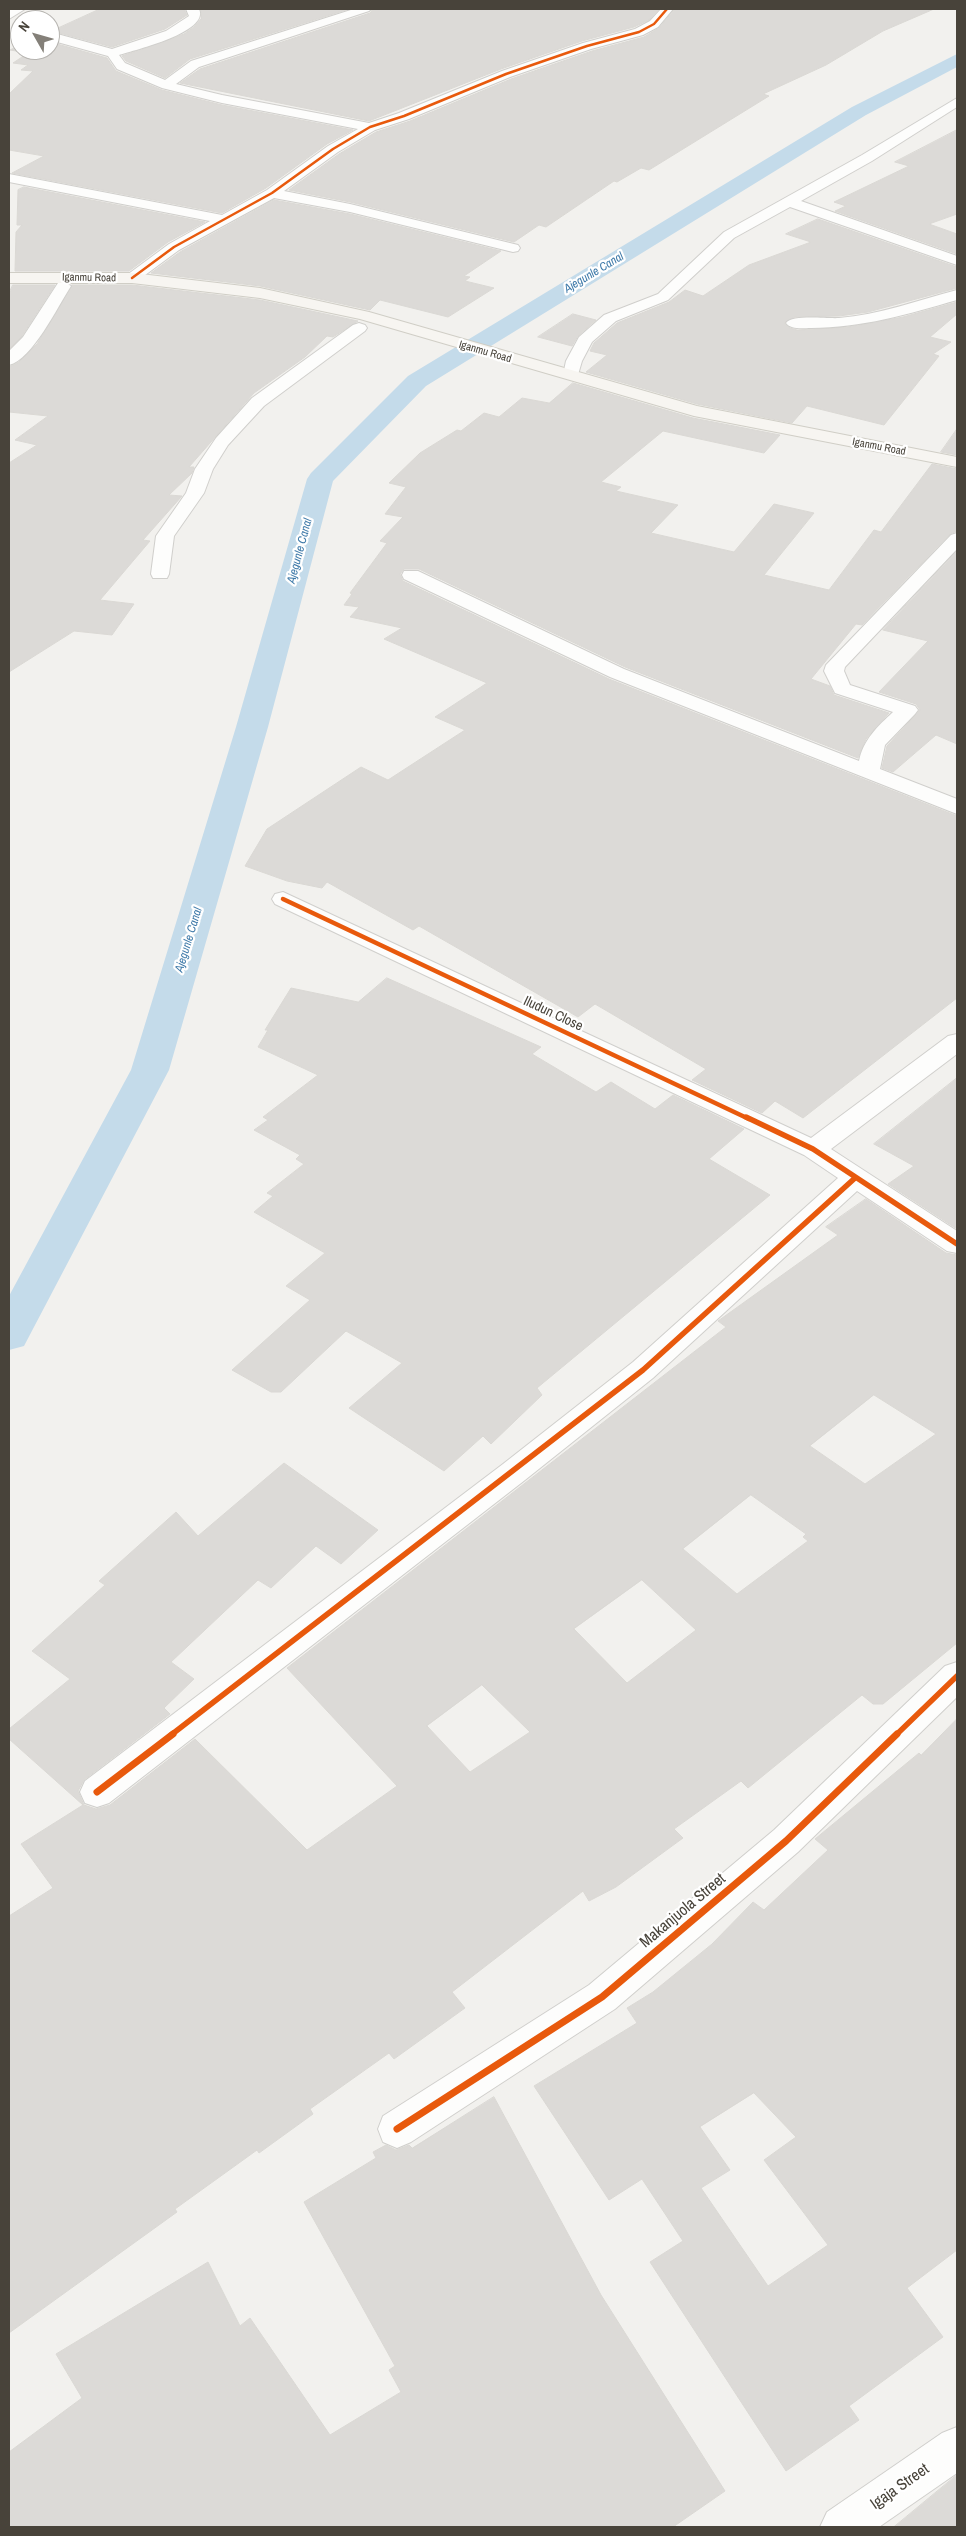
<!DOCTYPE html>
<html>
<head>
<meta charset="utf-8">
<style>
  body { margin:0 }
  #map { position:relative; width:966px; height:2536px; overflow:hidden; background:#f2f1ee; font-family:"Archivo Narrow",sans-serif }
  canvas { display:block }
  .frame { position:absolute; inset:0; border:10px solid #48433a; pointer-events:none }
  .north { position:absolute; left:10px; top:10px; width:50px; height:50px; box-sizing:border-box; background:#fff; border:1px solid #b6b4b0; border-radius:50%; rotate:308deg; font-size:14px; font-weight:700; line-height:20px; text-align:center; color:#48433a }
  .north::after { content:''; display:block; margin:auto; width:18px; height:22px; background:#848079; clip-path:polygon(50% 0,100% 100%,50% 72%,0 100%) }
</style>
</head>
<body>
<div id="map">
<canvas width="966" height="2536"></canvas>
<div class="frame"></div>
<div class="north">N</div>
</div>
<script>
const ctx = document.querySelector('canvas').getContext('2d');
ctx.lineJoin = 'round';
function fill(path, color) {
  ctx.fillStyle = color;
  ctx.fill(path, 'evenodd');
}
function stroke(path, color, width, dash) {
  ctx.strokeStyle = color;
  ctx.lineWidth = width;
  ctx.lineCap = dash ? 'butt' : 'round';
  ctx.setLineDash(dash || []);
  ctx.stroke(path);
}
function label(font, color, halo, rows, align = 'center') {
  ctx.font = font + ' "Archivo Narrow",sans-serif';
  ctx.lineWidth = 4.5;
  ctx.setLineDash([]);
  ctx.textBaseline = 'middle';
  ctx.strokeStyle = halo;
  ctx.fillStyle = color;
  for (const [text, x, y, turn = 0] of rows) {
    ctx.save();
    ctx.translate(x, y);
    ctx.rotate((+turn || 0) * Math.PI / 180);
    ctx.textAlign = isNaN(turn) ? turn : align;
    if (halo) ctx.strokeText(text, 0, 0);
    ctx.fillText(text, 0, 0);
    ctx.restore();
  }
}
const canal = new Path2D(`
  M957 54V67L866 115 426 386 333 481 268 727 169 1070 24 1346 9 1350V1296L131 1070 236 727 307 479 311 473 408 376 852 107Z`);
const building = new Path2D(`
  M100 9H184L187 15 165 29 112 47 52 31Z
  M201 9H349L190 59 165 78 126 61 122 56 184 34 194 27 201 19Z
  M373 9H659L649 20 634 27 582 41 501 69 369 121 180 83 200 69 370 13Z
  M675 9H934L883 31 826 65 763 94 769 96 649 170 641 168 617 182 614 181 546 227 539 225 514 242 350 202 289 190 339 154 376 132 410 121 511 79 592 51 644 37 659 28Z
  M50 42 107 58 116 71 162 90 222 105 353 130 327 144 266 188 222 213 12 173 44 156 9 150V94L33 71 21 70 28 65 13 63 28 53 10 50 20 45V50H50Z
  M957 130V214L929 224 957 234V254L835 211 846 206 834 202 909 166 895 162Z
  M24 187 205 222 168 242 129 271H15L16 232 22 225H17L18 190Z
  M274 200 350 214 501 251 464 276 470 277 465 281 494 288 448 317 380 300 370 310 260 286 151 273 180 252Z
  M818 219 957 267V288L868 312 839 316 795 317 784 323 790 328 797 330 848 327 903 317 957 302V314L930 337 951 342 933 354 939 356 884 425 807 406 792 423 697 404 586 372 607 355 590 351 594 343 617 323 669 302 685 290 703 296 749 265 811 242 786 234Z
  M13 285H55L22 336 9 349V293Z
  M72 285H132L260 300 358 321 333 337 327 336 305 357 254 393 189 467H194L192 473 169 495 182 496 143 540 150 541 100 600 134 604 112 635 74 631 9 672V463L37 445 15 440 48 416 9 412V367L19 362 37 344Z
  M573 314 596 320 578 336 572 346 538 337Z
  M573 383 693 418 780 435 764 453 663 431 601 482 621 487 616 491 678 505 651 533 734 552 774 504 814 513 764 575 829 590 874 530 881 532 932 464 957 469V531L950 534 862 625 856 624 811 679 830 686 834 695 889 713 866 739 858 758 625 667 419 569H404L400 574 403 581 609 679 957 816V998L803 1118 775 1101 762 1113 692 1080 706 1069 595 1004 578 1017 419 926 413 930 327 882 322 888 287 881 245 866 267 829 361 767 388 780 465 730 435 717 487 683 384 639 402 628 350 617 359 607 344 605 352 594 350 593 387 543 380 541 403 517 385 514 406 487 389 483 420 453 457 430 461 431 484 413 499 417 522 398 549 403Z
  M957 429V455L941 452Z
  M957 551V744L936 735 893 772 882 768 887 746 920 710 916 704 879 692 928 641 883 630Z
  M387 978 541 1047 532 1054 596 1092 611 1082 655 1109 673 1095 744 1129 709 1159 770 1195 537 1388 542 1395 491 1444 483 1436 444 1471 349 1408 402 1363 346 1331 281 1392H271L232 1370 310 1300 286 1286 325 1253 254 1212 273 1196 267 1193 304 1164 296 1159 300 1155 254 1130 268 1120 263 1117 318 1075 258 1047 268 1030H265L291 988 358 1002Z
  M957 1078V1229L888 1184 914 1166 874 1144Z
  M866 1199 946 1253 957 1255V1643L883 1704H873L862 1695 748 1788 741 1781 674 1829 683 1838 616 1887 589 1901 583 1891 452 1992 465 2008 394 2059 389 2053 310 2109 313 2114 259 2153 257 2150 175 2209 177 2212 9 2333V1916L53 1888 21 1844 83 1805 9 1739V1729L70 1679 32 1651 105 1585 99 1581 176 1512 198 1536 284 1463 378 1530 341 1564 316 1546 271 1588 258 1580 171 1662 194 1679 164 1708 170 1714 84 1780 78 1791 84 1805 96 1809 110 1805 195 1739 307 1850 397 1786 287 1668 726 1327 718 1321 838 1235 826 1227ZM874 1395 936 1434 865 1484 810 1446ZM751 1495 806 1534 803 1537 808 1541 737 1594 683 1549ZM642 1580 696 1630 627 1683 574 1629ZM482 1685 530 1732 470 1772 427 1726Z
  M957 1719V2250L907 2288 943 2337 849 2406 859 2420 786 2471 650 2262 683 2241 642 2179 609 2200 534 2086 637 2023 627 2008 653 1992 712 1944 753 1902 764 1910 828 1850 815 1839 919 1753 921 1755ZM754 2093 796 2137 764 2160 828 2245 768 2286 701 2188 730 2170 700 2127Z
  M494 2097 601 2295 725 2491 673 2527H9V2452L82 2398 56 2354 208 2262 240 2326 250 2318 330 2435 401 2392 389 2370 395 2366 304 2202 376 2158 373 2152 386 2145 396 2150 409 2145 412 2148Z
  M957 2475V2527H894Z`);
const minor = new Path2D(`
  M11 9H25L9 19V10Z
  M186 9H199C210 32 135 50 119 55L125 63 165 80 191 61 354 9H371L369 11 199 67 176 84 222 95 369 123 399 113 502 71 583 43 635 29 650 21 661 9H673L658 27 643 35 591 49 510 77 409 119 375 130 338 152 284 191 350 204 518 245 520 248 518 251 513 252 350 212 274 198 179 250 137 281H127L124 278 127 275 169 244 210 221 9 182V174L222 215 267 190 328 146 358 129 222 103 162 88 117 69 108 56 50 40V32L112 49 166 31 189 16Z
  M957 98V107L872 161 801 201 957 256V265L790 207 734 238 668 300 616 321 592 342 582 361 577 378H565L563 375 566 361 579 337 604 315 658 294 724 232 862 155Z
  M63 281 71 286C58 306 32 360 9 365V351L23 337 58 283Z
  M957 290V300C909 314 861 328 811 328 803 328 791 330 786 323 792 314 828 319 839 318 879 315 918 300 957 290Z
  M359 323 365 325 367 328 365 331 264 406 228 445 213 469 204 493 174 536 169 574 167 578H153L151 574 156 536 186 493 195 469 216 438 252 398 353 325Z
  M957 533V549L845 667 844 671 850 685 915 706 918 710 915 714 885 745 880 769 957 799V814L610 677 404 579 402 575 404 571H418L624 669 859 761C863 740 878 726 893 712L835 693 824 671 826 665 951 535Z
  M283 892 811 1138 948 1036 957 1034V1054L831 1149 957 1231V1253L947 1251 857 1191 653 1378 525 1480 109 1803 97 1807 85 1803 80 1792 85 1781 503 1464 633 1362 838 1178 804 1155 275 904 272 899 275 894Z
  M957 1662V1697L798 1852 615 2009 411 2142 397 2148 383 2142 378 2129 383 2116 589 1985 774 1830 945 1666Z
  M957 2427V2473L879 2527H820L827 2512 942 2433Z`);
const secondary = new Path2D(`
  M9 273H132L260 288 369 312 697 406 957 457V467L694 416 360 319 260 298 132 283H9Z`);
const cyclewayFar3 = new Path2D(`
  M132 278 174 247 272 193 333 149 370 127 404 116 506 74 587 46 639 32 654 24 667 9`);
const cyclewayFar2 = new Path2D(`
  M283 899 749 1119`);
const cyclewayFar1 = new Path2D(`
  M746 1117 813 1149 957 1244
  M171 1735 643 1370 855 1178
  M896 1735 957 1676`);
const cycleway = new Path2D(`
  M97 1792 173 1734
  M397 2129 602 1997 786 1841 897 1734`);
const farStreetnames = [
  ["Iganmu Road",89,278,1],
  ["Iganmu Road",485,352,16],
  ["Iganmu Road",879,447,11]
];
const farWaternames = [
  ["Ajegunle Canal",594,273,-31],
  ["Ajegunle Canal",300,551,-75],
  ["Ajegunle Canal",189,940,-73]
];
const streetNames = [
  ["Iludun Close",553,1014,25]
];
const nearStreetnames = [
  ["Makanjuola Street",683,1911,-40],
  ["Igaja Street",900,2487,-35]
];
fill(canal, '#c4dbea');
fill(building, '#dcdad7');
stroke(building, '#dad8d4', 1);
stroke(minor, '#d0cfcc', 2);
stroke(secondary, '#d0cec6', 2);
fill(minor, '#fdfdfc');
fill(secondary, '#f7f5f1');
stroke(cyclewayFar3, '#e8590c', 2.5);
stroke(cyclewayFar2, '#e8590c', 4.5);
stroke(cyclewayFar1, '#e8590c', 5.5);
stroke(cycleway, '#e8590c', 7);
label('11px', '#48433a', '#fff', farStreetnames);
label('italic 12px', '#3f7aa9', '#fff', farWaternames);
label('14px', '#48433a', '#fff', streetNames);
label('16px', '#48433a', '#fff', nearStreetnames);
</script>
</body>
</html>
